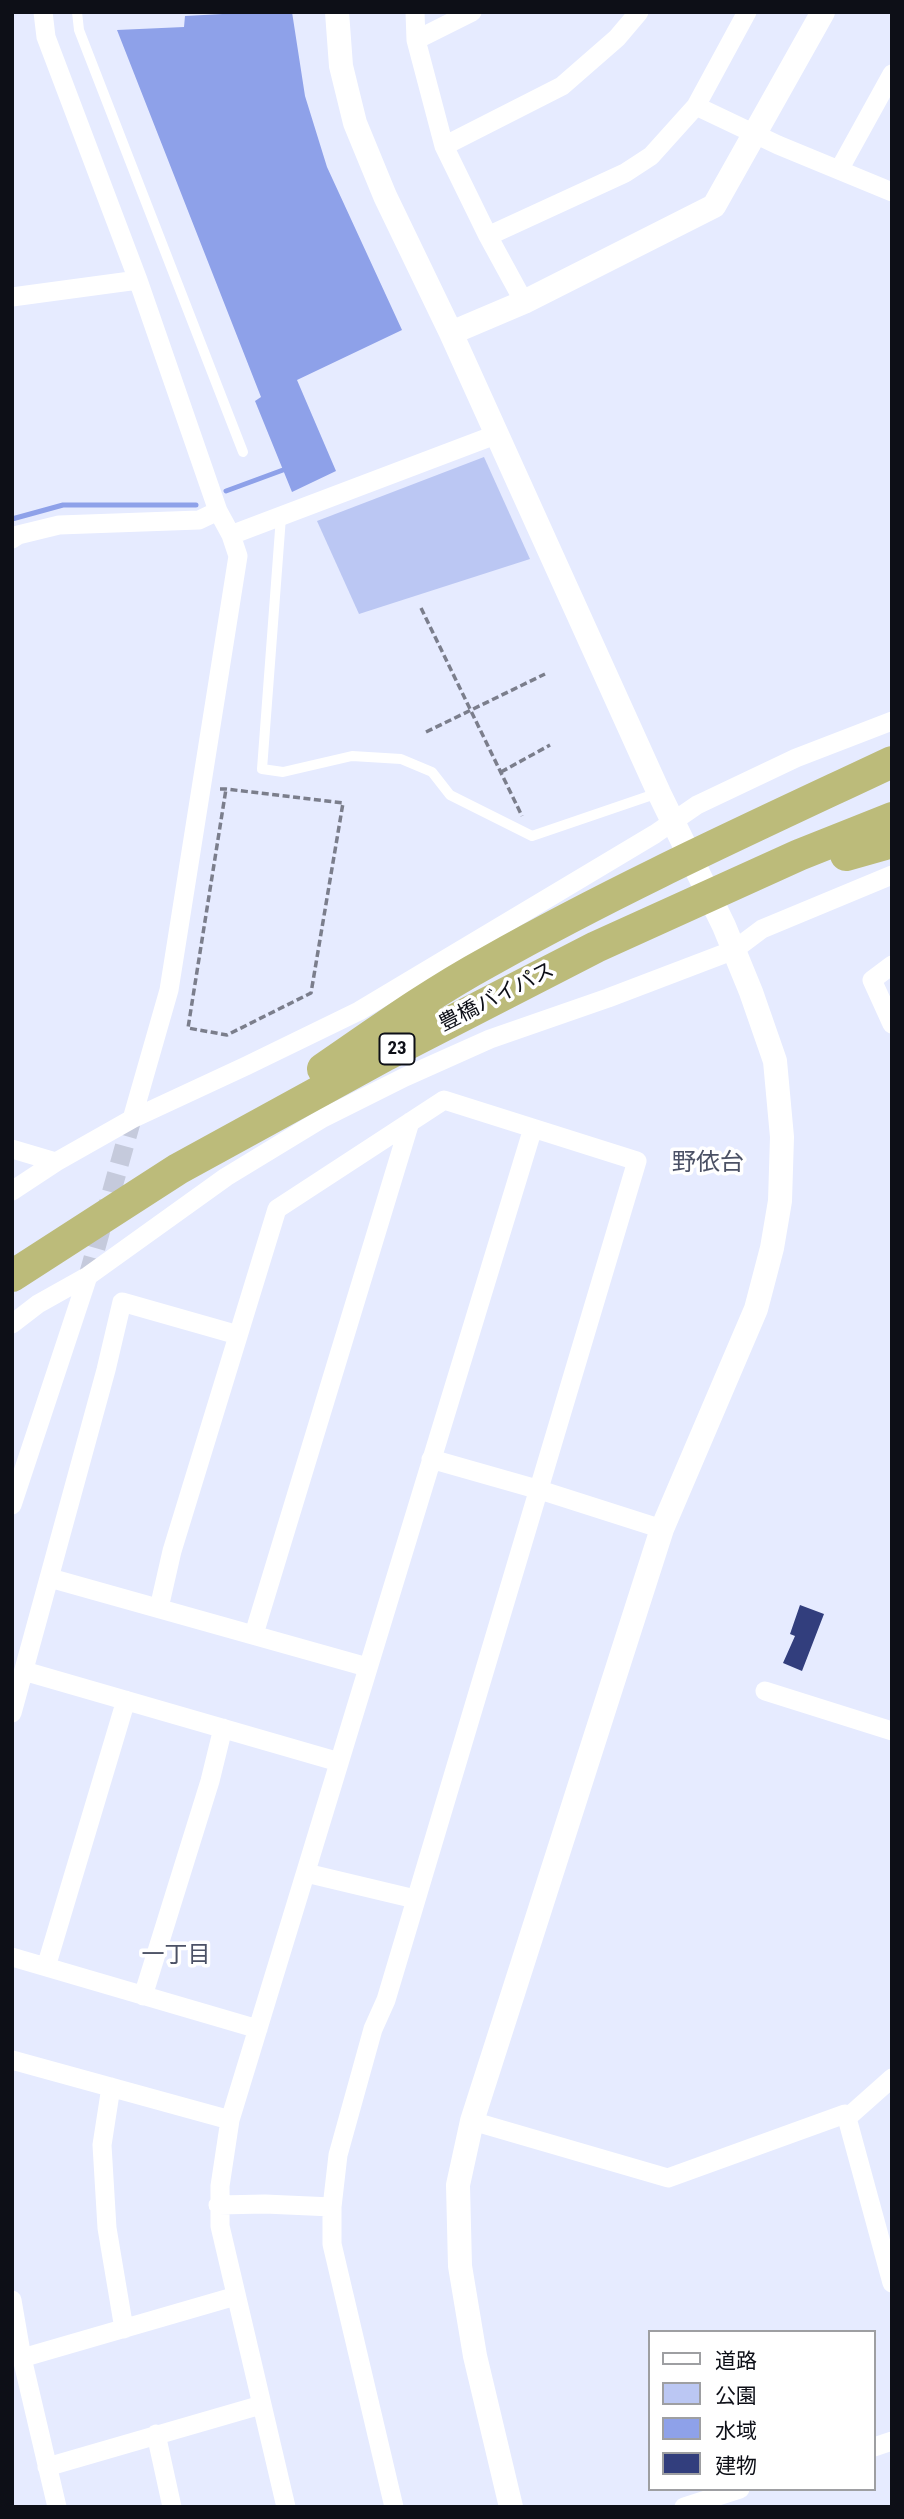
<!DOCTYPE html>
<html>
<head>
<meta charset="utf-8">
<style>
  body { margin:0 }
  #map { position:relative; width:904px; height:2519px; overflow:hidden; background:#e6ebff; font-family:"Roboto Condensed","Noto Sans JP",sans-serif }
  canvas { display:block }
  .frame { position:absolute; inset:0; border:14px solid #0d0f17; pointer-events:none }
  .legend { position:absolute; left:648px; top:2330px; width:228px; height:161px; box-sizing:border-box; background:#fff; border:2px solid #9e9fa2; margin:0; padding:9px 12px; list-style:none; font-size:21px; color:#0d0f17 }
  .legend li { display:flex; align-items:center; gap:14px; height:35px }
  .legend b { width:35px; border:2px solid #9e9fa2 }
</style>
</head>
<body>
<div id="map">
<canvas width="904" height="2519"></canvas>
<div class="frame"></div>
<ul class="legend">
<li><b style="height:9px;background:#fff"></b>道路</li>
<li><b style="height:19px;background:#bbc7f3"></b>公園</li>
<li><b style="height:19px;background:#8ea1e9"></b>水域</li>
<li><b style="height:19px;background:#323e7d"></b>建物</li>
</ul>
</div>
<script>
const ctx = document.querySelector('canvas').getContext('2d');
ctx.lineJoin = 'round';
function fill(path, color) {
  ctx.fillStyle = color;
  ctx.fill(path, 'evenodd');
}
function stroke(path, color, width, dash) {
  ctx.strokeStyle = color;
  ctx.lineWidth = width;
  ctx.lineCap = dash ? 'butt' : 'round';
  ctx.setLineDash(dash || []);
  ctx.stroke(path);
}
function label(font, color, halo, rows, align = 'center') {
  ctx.font = font + ' "Roboto Condensed","Noto Sans JP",sans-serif';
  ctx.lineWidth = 7;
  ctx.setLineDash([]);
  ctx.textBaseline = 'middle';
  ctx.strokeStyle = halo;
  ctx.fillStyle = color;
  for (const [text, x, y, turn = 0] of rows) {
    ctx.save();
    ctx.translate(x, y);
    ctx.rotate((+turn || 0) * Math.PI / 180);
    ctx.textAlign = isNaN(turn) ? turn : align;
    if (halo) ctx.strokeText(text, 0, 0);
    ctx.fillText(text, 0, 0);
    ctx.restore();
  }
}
const green = new Path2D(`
  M484 457 530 559 359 614 317 521Z`);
const water = new Path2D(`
  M260 12H292L305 96 327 167 402 330 297 380 336 471 292 492 255 401 261 397 117 30 184 27 185 16Z`);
const stream = new Path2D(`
  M226 491 283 470
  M12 519 63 505H196`);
const building = new Path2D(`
  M800 1605 824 1614 802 1671 783 1663 795 1636 790 1634Z`);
const minorTunnel = new Path2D(`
  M88 1276 132 1119`);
const path = new Path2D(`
  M421 608 522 816
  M426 732 545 674
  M501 772 550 745
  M220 789H226L343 803 311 993 227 1035 188 1028 226 789`);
const service = new Path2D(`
  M77 12 79 30 243 452
  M281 517 262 769 283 772 352 756 401 759 432 772 450 795 532 836 658 793`);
const minor = new Path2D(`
  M43 12 46 37 138 280 218 511 231 535 238 556 169 990 132 1119
  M415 12 416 40 444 146 488 236 524 302
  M416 40 472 12
  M696 106 778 145 892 192
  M444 146 562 86 617 38 639 12
  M839 170 892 74
  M488 236 625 173 651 156 696 106 747 12
  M12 297 138 280
  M231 535 495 435
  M12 539 18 535 59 525 199 520 218 511
  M892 965 872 980 892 1024
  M12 1149 56 1162
  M12 1191 56 1162 132 1119 246 1066 359 1011 655 834 697 805 796 758 892 721
  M12 1324 38 1304 88 1276 226 1177 323 1118 405 1077 490 1039 608 998 734 950 762 929 892 875
  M431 1459 540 1490 662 1529
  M12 1505 88 1276
  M50 1578 367 1667
  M159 1608 172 1551 277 1209 444 1100 637 1161 386 2000 373 2029 338 2155 332 2207V2244L394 2507
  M254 1634 410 1122
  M24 1671 339 1762
  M765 1691 892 1731
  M12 1713 106 1370 122 1302 238 1335
  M306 1873 415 1899
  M12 1957 258 2029
  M46 1967 126 1700
  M143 1996 210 1781 223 1728
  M12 2060 230 2120
  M111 2087 102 2145 107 2228 124 2329
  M847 2118 892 2283
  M847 2118 892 2078
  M472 2121 668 2178 845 2114 847 2118
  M218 2205 265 2204 332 2207
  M12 2300 22 2358 57 2507
  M22 2358 236 2296
  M156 2434 172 2507
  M874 2447 892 2441
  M47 2467 261 2405
  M286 2507 220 2226V2186L230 2120 533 1128
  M684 2507 740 2489`);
const tertiary = new Path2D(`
  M337 12 341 66 355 123 385 196 451 333 659 793 724 926 751 992 775 1061 782 1137 780 1201 772 1248 756 1309 662 1529 472 2121 458 2185 460 2266 475 2356 511 2507
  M451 333 524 302 714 206 823 12`);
const trunk = new Path2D(`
  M846 855 892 842
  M323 1069C377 1032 431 993 488 962 619 888 756 826 892 762
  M12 1276 178 1169 386 1055 596 947 799 855 892 818`);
const shields = [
  [397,1049,35]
];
const shieldNames = [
  ["23",397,1049]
];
const streetNames = [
  ["豊橋バイパス",497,998,-27]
];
const neighbourhoodNames = [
  ["一丁目",176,1956]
];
const quarterNames = [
  ["野依台",708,1164]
];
fill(green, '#bbc7f3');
fill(water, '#8ea1e9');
stroke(stream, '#8ea1e9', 5);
fill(building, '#323e7d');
stroke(minorTunnel, '#c5cadc', 19, [19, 10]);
stroke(path, '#7b7e8c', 3.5, [7, 3.5]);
stroke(service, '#fff', 10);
stroke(minor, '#fff', 19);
stroke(tertiary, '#fff', 24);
stroke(trunk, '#bcbb7a', 32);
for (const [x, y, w] of shields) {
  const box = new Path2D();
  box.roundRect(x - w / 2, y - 15.5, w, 31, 5);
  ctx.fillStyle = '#fff';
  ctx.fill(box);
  stroke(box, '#0d0f17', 2);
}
label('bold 19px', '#0d0f17', null, shieldNames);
label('21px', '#0d0f17', '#fff', streetNames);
label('23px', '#4b5165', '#fff', neighbourhoodNames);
label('24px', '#4b5165', '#fff', quarterNames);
</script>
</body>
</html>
